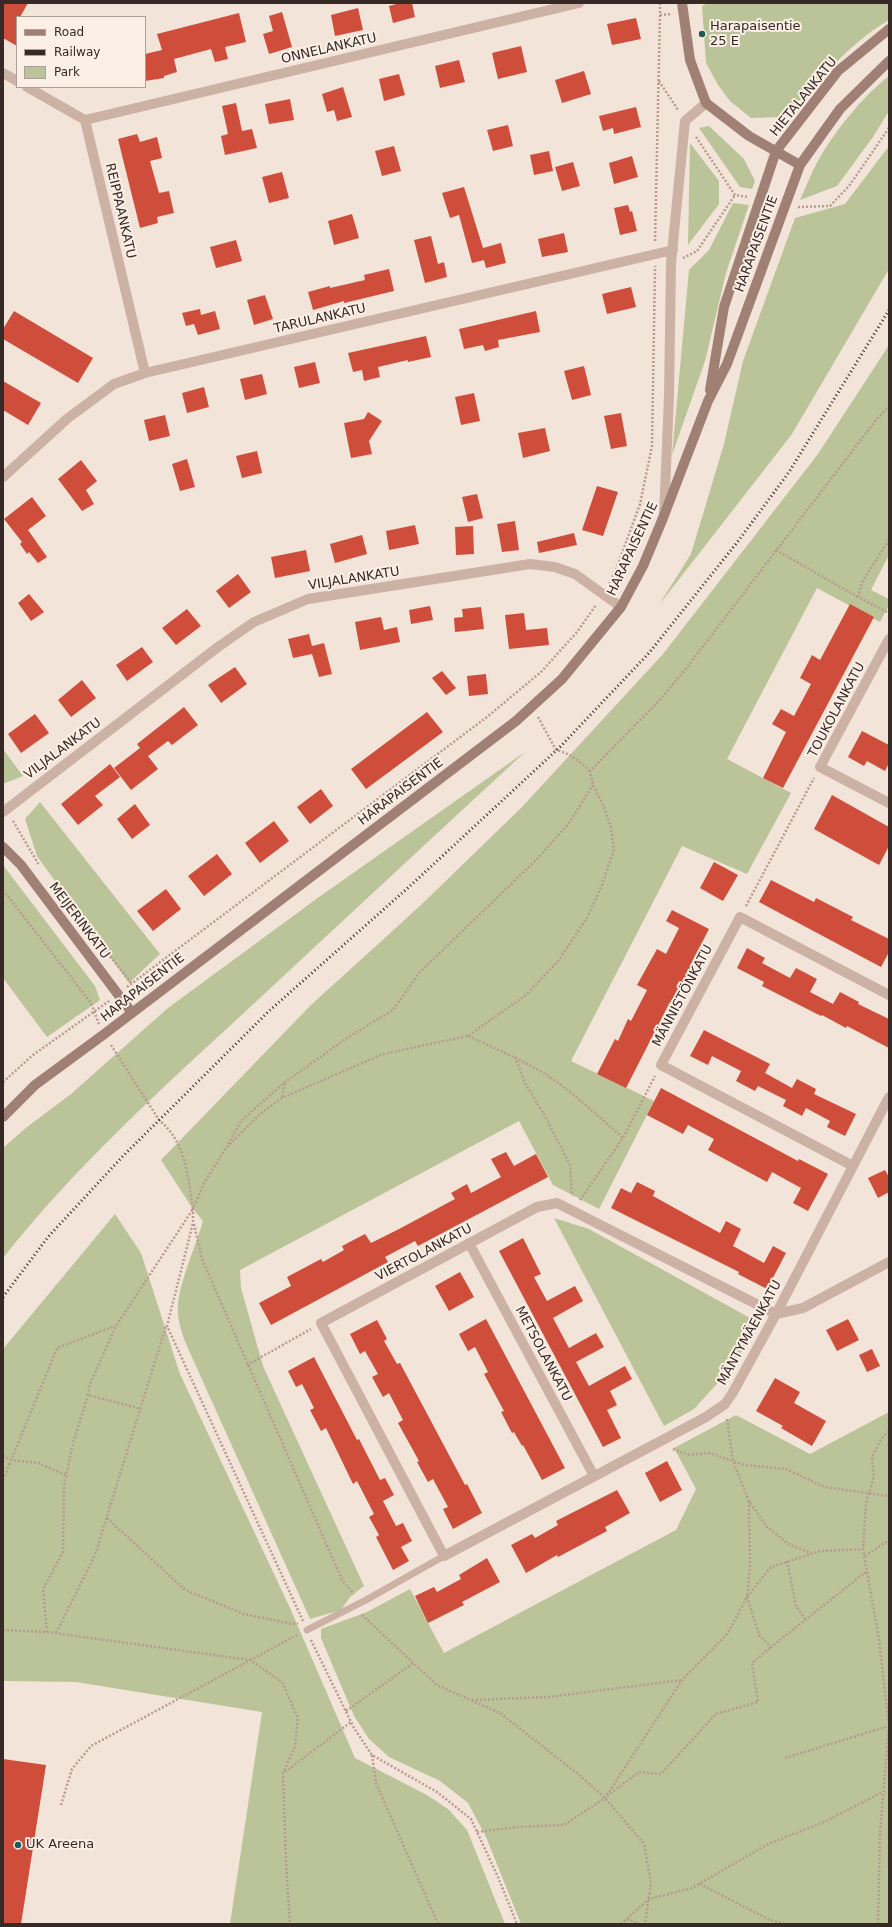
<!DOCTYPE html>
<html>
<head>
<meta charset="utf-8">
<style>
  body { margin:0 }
  #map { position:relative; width:892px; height:1927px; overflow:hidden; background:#f3e4d9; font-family:"DejaVu Sans",sans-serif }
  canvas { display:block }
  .frame { position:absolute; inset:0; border:4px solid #372a26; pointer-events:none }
  .legend { position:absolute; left:16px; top:16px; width:130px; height:72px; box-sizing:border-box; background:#fbefe6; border:1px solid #ada099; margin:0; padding:5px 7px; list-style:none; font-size:12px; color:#372a26 }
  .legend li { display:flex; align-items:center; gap:8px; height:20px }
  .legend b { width:20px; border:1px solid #ada099 }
</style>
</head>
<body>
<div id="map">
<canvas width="892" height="1927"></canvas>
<div class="frame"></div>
<ul class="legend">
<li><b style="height:5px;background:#a08075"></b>Road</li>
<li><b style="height:5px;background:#372a26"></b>Railway</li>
<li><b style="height:11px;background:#bac498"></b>Park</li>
</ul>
</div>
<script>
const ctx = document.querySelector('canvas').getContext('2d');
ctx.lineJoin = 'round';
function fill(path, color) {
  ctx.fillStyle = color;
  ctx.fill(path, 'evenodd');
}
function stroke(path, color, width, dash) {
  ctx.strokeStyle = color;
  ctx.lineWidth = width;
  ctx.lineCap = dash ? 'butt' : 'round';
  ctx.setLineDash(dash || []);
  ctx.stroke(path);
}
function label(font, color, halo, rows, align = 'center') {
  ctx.font = font + ' "DejaVu Sans",sans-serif';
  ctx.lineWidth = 4;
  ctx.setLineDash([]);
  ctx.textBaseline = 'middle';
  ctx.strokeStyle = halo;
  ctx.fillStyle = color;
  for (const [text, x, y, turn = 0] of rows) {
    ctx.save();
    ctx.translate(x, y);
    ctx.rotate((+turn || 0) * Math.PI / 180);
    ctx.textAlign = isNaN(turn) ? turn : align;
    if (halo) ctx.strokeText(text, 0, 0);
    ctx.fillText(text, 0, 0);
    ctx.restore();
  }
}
const green = new Path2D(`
  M707 3H889V20C847 44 818 84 783 117L751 118 730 101 718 85 706 63 702 6Z
  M889 76V111L873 137 837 186 800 200C806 187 811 173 818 161 833 133 864 95 889 76Z
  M709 126 744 159 755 181 752 189 740 187 699 128Z
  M690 143 719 181V204L688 245Z
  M889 146V269L792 434 659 605 691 554 724 444 743 361 795 218 845 204Z
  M733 203 749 205 726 273 705 361 672 455 689 270 709 250Z
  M889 345V555L871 590 889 599V605L880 622 817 588 727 759 791 793 747 874 682 846 571 1061 654 1101 599 1209 553 1185 519 1121 240 1270 241 1288 263 1366 364 1586 350 1597 341 1610 310 1619 186 1344C181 1331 177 1318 178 1304 180 1281 196 1245 203 1221L193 1209 161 1160 311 1005 421 905 522 807 663 654 818 454Z
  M3 749 23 776 3 784Z
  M525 752C432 838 339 924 246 1011 161 1089 75 1167 3 1258V1148L27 1127 71 1094 168 1008 319 897Z
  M40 802 160 954 129 983 37 856 25 819Z
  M3 865 95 986 100 1000 47 1037 3 978Z
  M115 1214 141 1253 180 1374 290 1608 355 1758 427 1795 448 1809 467 1830 505 1924H230L262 1712 76 1682 3 1681V1349Z
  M554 1218 589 1229 750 1318 753 1335 726 1374 694 1409 664 1426Z
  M889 1412V1924H521L486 1837 468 1803 440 1781 389 1757 369 1739 354 1716 321 1638V1629L367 1612 410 1589 444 1653 676 1530 696 1489 674 1448 736 1415 810 1454Z`);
const building = new Path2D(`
  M3 3H28L20 17H17V46L3 38Z
  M400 3H412L415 17 393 23 389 6Z
  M358 8 363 30 335 36 331 15Z
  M282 12 292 47 269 54 263 34 273 31 269 16Z
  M239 13 246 42 225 47 228 59 215 62 211 49 174 59 177 72 164 76V78L145 81V54L162 50 157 34Z
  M636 18 641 39 612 45 607 24Z
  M521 46 527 72 498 79 492 53Z
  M459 60 465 82 440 88 435 66Z
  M584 71 591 94 562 103 555 80Z
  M399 74 405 95 384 101 379 79Z
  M343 87 352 117 337 121 334 110 327 112 322 94Z
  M290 99 294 120 269 124 265 104Z
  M236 103 242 131 252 129 257 148 225 155 221 136 228 134 222 106Z
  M636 107 641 127 614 134 613 128 603 131 599 116Z
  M508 125 513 146 493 151 487 130Z
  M137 134 140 142 157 137 162 158 150 161 159 193 169 191 174 213 157 217 158 223 140 228 118 139Z
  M394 146 401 171 382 176 375 151Z
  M549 151 553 171 534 175 530 155Z
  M632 156 638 177 614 184 609 163Z
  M573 162 580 186 562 191 555 167Z
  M282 172 289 198 269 203 262 177Z
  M464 187 483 248 501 243 506 263 486 268 484 260 472 263 459 215 450 218 442 193Z
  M628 205 630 212 632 211 637 231 620 235 614 208Z
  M352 214 359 238 334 245 328 221Z
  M564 233 568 252 542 257 538 239Z
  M431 236 438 264 444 262 447 277 425 283 414 240Z
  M236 240 242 261 216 268 210 247Z
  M389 269 394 291 344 303V301L313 310 308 292 330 286V288L365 280 364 275Z
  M631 287 636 307 607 314 602 294Z
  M265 295 273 319 254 325 247 300Z
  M200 309 201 315 215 311 220 329 198 335 194 324 186 326 182 313Z
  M14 311 93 358 78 383 3 339V329Z
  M536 311 540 332 498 340 499 347 485 351 483 345 464 349 459 329Z
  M426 336 431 357 408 362V360L378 367 380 377 364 381 362 370 353 372 348 353Z
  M315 362 320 383 299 388 294 367Z
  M584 366 591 395 572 400 564 371Z
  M262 374 267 394 245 400 240 379Z
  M3 381 41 403 28 425 3 410Z
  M204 387 209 407 187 413 182 393Z
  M474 393 480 421 461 425 455 397Z
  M368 412 382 421 369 441 372 454 351 458 344 423 364 419Z
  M621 413 627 446 611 449 604 416Z
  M165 415 170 436 149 441 144 420Z
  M545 428 550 451 523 458 518 433Z
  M257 451 262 473 242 478 236 456Z
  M187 459 195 487 180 491 172 464Z
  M81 460 97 481 86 490 94 504 82 511 58 479Z
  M597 486 618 492 603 536 582 530Z
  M477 494 483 518 468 522 462 497Z
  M32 497 46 516 28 530 47 557 38 563 29 552 27 554 20 544 22 542 4 519Z
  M515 521 519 550 502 552 497 524Z
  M415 525 419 544 389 550 386 531Z
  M473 526 474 554 456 555 455 527Z
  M574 533 577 545 539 553 537 542Z
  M362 535 367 554 335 563 330 544Z
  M306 550 310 571 275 578 271 557Z
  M238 574 251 592 229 608 216 591Z
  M29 594 44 612 31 621 18 603Z
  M850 604 874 617 783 788 763 778 786 732 772 724 781 709 794 716 811 684 800 678 812 655 820 660Z
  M430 606 433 620 411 624 409 610Z
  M481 607 484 629 455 632 454 618 463 617 462 609Z
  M187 609 201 626 176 645 162 628Z
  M524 613 526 630 547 628 549 645 509 649 505 615Z
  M381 617 384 630 397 627 400 642 360 650 355 622Z
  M309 634 312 646 324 643 332 674 319 677 312 654 293 658 288 639Z
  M142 647 153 662 127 681 116 665Z
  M235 667 247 684 221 703 208 685Z
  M442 671 456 688 446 695 432 678Z
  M486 674 488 694 469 696 467 676Z
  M82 680 96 698 71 717 58 700Z
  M184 707 198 725 172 745 168 741 148 756 158 769 131 790 114 768 140 748 137 744Z
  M427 712 443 732 366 789 351 769Z
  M35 714 49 733 21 753 8 734Z
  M862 731 889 745V763L885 771 867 761 864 766 848 757Z
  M110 764 120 777 95 796 103 805 78 825 61 804Z
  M321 789 333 806 310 824 297 807Z
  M832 795 889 827V846L879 865 814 829Z
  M135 804 150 825 132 839 117 819Z
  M274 821 289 841 260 863 245 843Z
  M217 854 232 874 204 896 188 876Z
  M714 862 738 875 723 901 700 888Z
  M771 880 814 902 816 898 853 917 851 920 889 939V952L881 967 759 902Z
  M166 889 181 909 153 931 137 911Z
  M672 910 709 929 690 966 691 967 672 1003 670 1002 626 1088 597 1074 615 1039 618 1041 628 1019 631 1021 647 990 637 985 657 949 666 954 679 928 666 921Z
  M747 948 765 958 762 963 790 978 796 968 817 979 810 992 833 1004 840 992 859 1002 858 1004 889 1019V1048L847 1026 846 1028 822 1015 821 1016 762 986 764 982 737 968Z
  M704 1030 770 1064 765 1073 792 1088 797 1079 816 1089 814 1094 856 1114 845 1136 827 1127 830 1121 806 1108 802 1116 783 1106 786 1100 758 1086 755 1091 736 1081 741 1071 712 1056 708 1065 690 1056Z
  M661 1088 798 1161 799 1159 828 1174 808 1211 793 1203 801 1188 772 1172 767 1182 708 1150 714 1139 688 1125 683 1134 647 1115Z
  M506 1152 514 1166 536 1154 548 1177 418 1246 415 1241 385 1257 388 1262 271 1325 259 1303 291 1286 287 1277 321 1259 323 1262 344 1250 342 1246 365 1234 371 1243 399 1229 455 1199 451 1193 467 1184 471 1193 501 1177 491 1159Z
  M885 1170 889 1177V1192L878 1198 868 1178Z
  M637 1182 655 1191 653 1196 720 1233 726 1221 741 1229 733 1246 764 1263 773 1246 786 1253 767 1289 738 1274 739 1272 611 1208 621 1188 631 1193Z
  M523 1238 541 1274 534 1277 547 1301 575 1286 583 1301 553 1318 569 1348 596 1333 604 1347 576 1362 589 1386 625 1366 632 1379 610 1391 617 1405 607 1410 621 1438 603 1447 499 1251Z
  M460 1272 474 1297 449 1311 435 1286Z
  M486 1319 565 1468 542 1480 523 1445 522 1446 514 1432 512 1433 501 1412 504 1411 484 1374 488 1372 475 1347 468 1351 459 1334Z
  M848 1319 859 1340 837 1351 826 1330Z
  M377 1320 387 1339 384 1341 397 1364 400 1363 465 1485 467 1484 482 1513 453 1529 443 1509 448 1507 433 1479 428 1482 417 1462 419 1461 398 1423 403 1420 389 1393 383 1397 372 1377 378 1374 365 1351 360 1354 350 1334Z
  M872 1349 880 1366 867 1372 859 1355Z
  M314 1357 357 1440 359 1439 380 1480 385 1478 394 1495 383 1501 396 1526 403 1523 412 1541 401 1547 409 1561 393 1570 376 1537 379 1535 369 1517 374 1514 357 1481 353 1484 326 1428 321 1431 310 1410 314 1408 302 1384 296 1387 288 1371Z
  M775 1378 800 1392 794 1403 826 1421 812 1446 781 1428 783 1426 756 1411Z
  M667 1461 682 1490 660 1502 645 1473Z
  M617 1490 630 1513 605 1527 607 1531 558 1557 557 1555 526 1573 511 1545 532 1534 535 1538 558 1525 556 1521Z
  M487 1558 500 1582 462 1602 464 1605 428 1623 415 1596 434 1587 437 1592 461 1579 459 1575Z
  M3 1759 46 1765 21 1924H3Z`);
const path = new Path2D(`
  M660 3V15L671 14
  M659 81 678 110
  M696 137 735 195 749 197
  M798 207 830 206 849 186 889 128
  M655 241 660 15
  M683 258 697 251 735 195
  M889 540 862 582 858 597 889 613
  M776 550 858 597
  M609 584 617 567 640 504 652 446 655 266
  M538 717 556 750C570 753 580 762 590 771
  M13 821 39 865
  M3 890 91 1003 99 1024
  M63 897 132 984
  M746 906 814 778
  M127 987 487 717 541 672 577 632 596 605
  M468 1036C494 1048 520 1059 545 1074 573 1092 598 1116 623 1138
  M111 1045 159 1120C186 1142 188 1177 193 1209L116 1326 90 1384 88 1395 141 1409
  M515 1057 525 1083 546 1118 570 1165 572 1196
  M3 1082 33 1055 109 1001
  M282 1097 285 1083
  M228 1144 241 1121 285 1082 347 1038 393 1010 419 973 537 859 569 823 593 785
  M580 1200 623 1138 655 1076
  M194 1224 202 1259 342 1580 354 1594
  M247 1365 311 1329
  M727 1419 733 1461 749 1501 767 1527 790 1545 811 1553
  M673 1449 689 1455 709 1453 745 1465 786 1469 825 1487 889 1496
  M3 1456 11 1460 38 1463 66 1475
  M3 1480 57 1348 115 1326
  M749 1501 750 1567 747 1597 759 1635 771 1647 867 1571
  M107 1518 185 1590 244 1614 292 1624 298 1623
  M865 1556 889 1540
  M787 1561 796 1606 805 1619
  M362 1615 437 1685 500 1713 578 1774 605 1798 644 1844 651 1882 645 1924
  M303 1621 167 1326 193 1223V1209L204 1183 226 1148 260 1114 282 1098 383 1054 468 1036 526 995 558 961 587 918 602 885 614 849 611 829 604 807 593 785 590 771 658 702 688 666 876 420 889 406
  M3 1630 47 1632 250 1660 282 1682 298 1718 295 1746 283 1773 286 1862 290 1924
  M47 1632 43 1589 63 1552 64 1486 73 1443 88 1395
  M56 1633 95 1555 166 1326
  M311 1640 354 1728 372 1755 437 1792 471 1819 498 1877 517 1924
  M472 1700 549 1697 682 1680
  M346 1711 413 1663
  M372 1755 376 1783 438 1924
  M785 1758 889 1726
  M285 1772 351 1722
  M607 1796 639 1772 661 1774 716 1714 758 1702 752 1663 771 1647
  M61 1805 72 1769 91 1746 297 1635
  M477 1832 517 1827 564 1825 605 1798 682 1680 728 1633 747 1597 771 1567 820 1551 863 1549
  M700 1884 770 1920 785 1924
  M627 1919 640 1924
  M621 1924 649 1899 692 1888 768 1844 824 1822 883 1792
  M878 1924 880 1833 889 1726 879 1640 863 1549 866 1503 874 1477 872 1457 881 1439 889 1431`);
const lane = new Path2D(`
  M307 1630 366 1600 444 1556`);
const street = new Path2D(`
  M3 73 17 81
  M27 87 85 120 145 373
  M85 120 579 3
  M3 477 68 418 114 384 145 373 673 250
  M664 515 669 396 671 263 685 121 706 103
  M889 639 820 767 889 803
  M3 812 218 647 254 622 308 599 530 564 555 567 575 574 621 607
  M889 1097 776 1314 732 1394 725 1404 706 1417 444 1556 321 1323 537 1207 557 1203 776 1314 803 1308 889 1262
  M853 1166 661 1065 740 917 889 995
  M469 1243 594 1476`);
const secondary = new Path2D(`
  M682 3 690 60 706 103 749 136 800 165
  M710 390 724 307 776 151 838 71 889 29
  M3 847 21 865 132 1013
  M3 1117 35 1085 103 1035 516 721 562 679 621 607 643 566 663 518 708 401 727 364 800 165 840 109 889 61`);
const rail = new Path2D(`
  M3 1297 48 1237 124 1155 269 1011 410 886 560 747 649 653 739 540 789 472 889 310`);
const markers = [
  [702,34,4,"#195c58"],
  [18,1845,4,"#195c58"]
];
const poiNames = [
  ["Harapaisentie",710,27],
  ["25 E",710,42],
  ["UK Areena",26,1845]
];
const streetNames = [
  ["ONNELANKATU",329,49,-13],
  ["HIETALANKATU",804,97,-51],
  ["REIPPAANKATU",120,211,77],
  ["HARAPAISENTIE",757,244,-70],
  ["TARULANKATU",320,319,-13],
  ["HARAPAISENTIE",633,549,-65],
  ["VILJALANKATU",354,579,-9],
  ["TOUKOLANKATU",837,710,-62],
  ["VILJALANKATU",63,749,-37],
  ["HARAPAISENTIE",401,792,-37],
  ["MEIJERINKATU",79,921,53],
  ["HARAPAISENTIE",143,988,-38],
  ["MÄNNISTÖNKATU",683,996,-62],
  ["VIERTOLANKATU",424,1253,-28],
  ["MÄNTYMÄENKATU",750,1333,-61],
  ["METSOLANKATU",543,1354,62]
];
fill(green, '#bac498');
fill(building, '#cf4d3b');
stroke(path, '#b89b8e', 2.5, [2, 2]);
stroke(lane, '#ccb2a4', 7);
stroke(street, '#ccb2a4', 10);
stroke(secondary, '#a08075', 10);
stroke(rail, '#372a26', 3, [1, 3]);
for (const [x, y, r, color] of markers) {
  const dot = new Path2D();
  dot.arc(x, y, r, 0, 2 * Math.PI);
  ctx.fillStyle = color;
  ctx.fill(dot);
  stroke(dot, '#fbefe6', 1.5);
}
label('13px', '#372a26', '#fbefe6', poiNames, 'left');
label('13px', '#372a26', '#fbefe6', streetNames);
</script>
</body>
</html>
